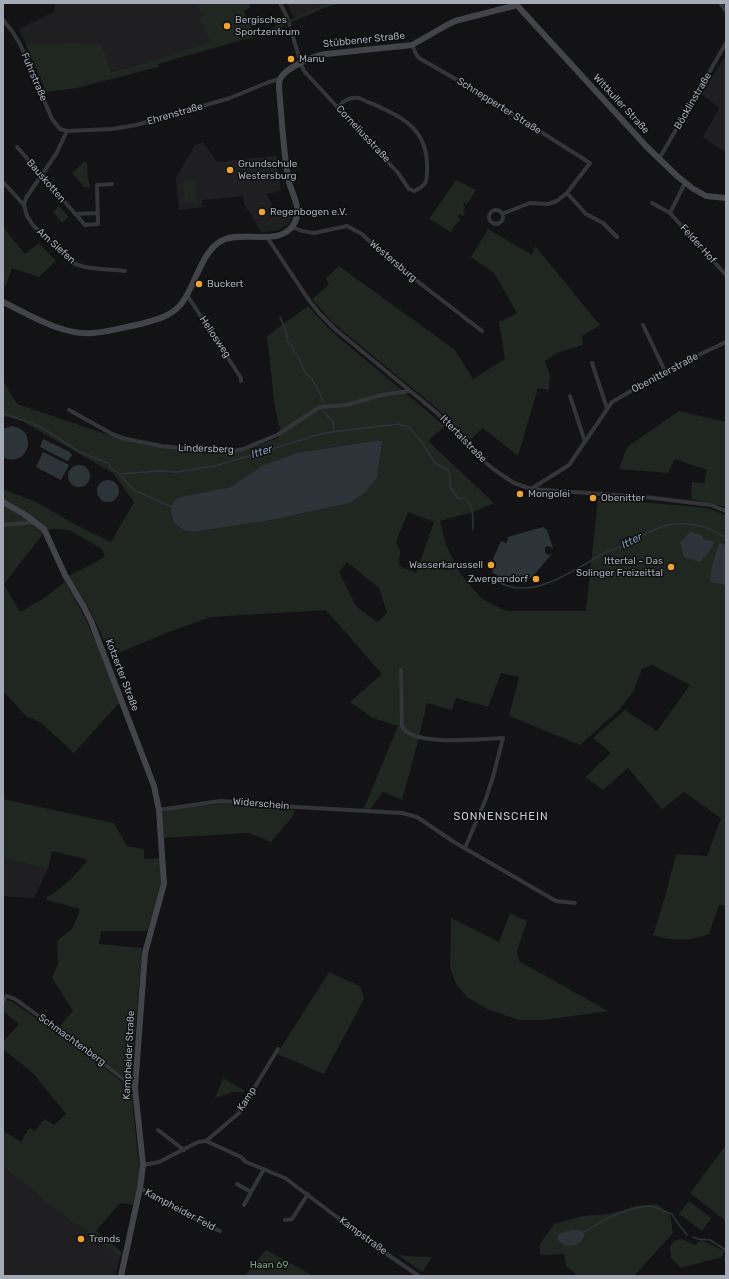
<!DOCTYPE html>
<html>
<head>
<meta charset="utf-8">
<style>
  body { margin:0 }
  #map { position:relative; width:729px; height:1279px; overflow:hidden; background:#131315; font-family:Rubik,sans-serif }
  canvas { display:block }
  .frame { position:absolute; inset:0; border:4px solid #a5abb5; pointer-events:none }
</style>
</head>
<body>
<div id="map">
<canvas width="729" height="1279"></canvas>
<div class="frame"></div>
</div>
<script>
const ctx = document.querySelector('canvas').getContext('2d');
ctx.lineJoin = 'round';
function fill(path, color) {
  ctx.fillStyle = color;
  ctx.fill(path, 'evenodd');
}
function stroke(path, color, width, dash) {
  ctx.strokeStyle = color;
  ctx.lineWidth = width;
  ctx.lineCap = dash ? 'butt' : 'round';
  ctx.setLineDash(dash || []);
  ctx.stroke(path);
}
function label(font, color, halo, rows, align = 'center') {
  ctx.font = font + ' Rubik,sans-serif';
  ctx.lineWidth = 3;
  ctx.setLineDash([]);
  ctx.textBaseline = 'middle';
  ctx.strokeStyle = halo;
  ctx.fillStyle = color;
  for (const [text, x, y, turn = 0] of rows) {
    ctx.save();
    ctx.translate(x, y);
    ctx.rotate((+turn || 0) * Math.PI / 180);
    ctx.textAlign = isNaN(turn) ? turn : align;
    if (halo) ctx.strokeText(text, 0, 0);
    ctx.fillText(text, 0, 0);
    ctx.restore();
  }
}
const built = new Path2D(`
  M55 3H249L251 7 244 11 253 34 211 42 142 64 110 72 43 85 26 44 19 29 54 12Z
  M287 3H327L294 18Z
  M726 55V153L703 137 719 108 701 94Z
  M203 142 217 162 277 156 281 191 267 194 276 213 293 211 291 219 288 224 279 230 262 233 244 204 243 196 202 200 203 207 179 210 176 178 195 145Z
  M3 858 48 869 34 898 3 896Z
  M3 1166 120 1257 115 1276H3Z`);
const green = new Path2D(`
  M197 3H249L251 7 244 11 254 33 267 30 327 3H346L329 6 267 33 158 64V67L77 88 46 92 26 44 101 43 111 72 142 64 211 42 199 18 203 16Z
  M84 162H87L88 181H89L90 188 84 187 72 173Z
  M195 179 197 202 185 203 183 180Z
  M456 180 476 190 467 204 464 203 463 205 465 207 463 211 465 212 463 216 459 214 458 217 461 219 458 223 457 222 451 232 429 219Z
  M59 206 69 217 62 223 53 212Z
  M3 226 10 236 25 254 39 243 56 261 39 277 12 268 6 285 3 284Z
  M488 229 532 255 535 246 600 325 582 336 583 345 557 353 545 361 550 376 549 390 538 388 518 456 483 428 470 440 456 429 440 411 332 322 312 299 329 285 326 278 339 266 455 350 473 379 505 359 499 322 517 313 494 273 471 257Z
  M308 306 328 328 344 342 445 426 428 441 494 503 473 512 440 521 446 545 460 573 481 598 504 610 509 611H586L598 498 707 508 726 515V906L719 905 709 934C690 941 672 942 653 935L665 897 676 854 707 856 721 818 684 792 662 809 628 768 603 790 585 777 611 753 593 738 625 710 657 731 690 685 652 665 642 669 633 692 619 710 580 745 509 716 519 677 501 673 488 707 456 698 452 710 427 703 416 749 402 800 383 792 370 809 364 808 398 726 373 718 350 702 382 674 326 610 211 617 169 632 111 656 90 610 69 576 105 557 102 549 69 530 52 529 43 534 4 584 20 612 43 599 65 582C89 620 104 661 120 702L74 753 40 722 26 716 3 691V489L36 502 80 527 111 542 134 502 113 473 22 421 3 416V381L17 404 118 438 188 450 217 454 234 453 279 438 280 430 275 408 267 336ZM378 440 382 441V444L377 478 350 503 271 520 192 532 183 530 174 523 171 507 181 497 231 487 297 453ZM408 512 434 522 416 573 399 566 400 551 396 542ZM347 562 379 588 387 613 377 622 356 606 339 572Z
  M679 411 726 422V507L691 499 692 482 704 483 707 470 675 459 668 473 619 469 627 447Z
  M3 799 114 823 127 846 144 849V859L160 858 162 881 161 891 147 931H101L99 944 142 948 131 1082 59 1027 73 1011 52 978 58 964 57 941 73 928 80 909 47 900V897C63 888 76 875 87 861L86 859 52 851 48 869 3 858Z
  M224 803C232 804 263 810 267 808L295 810 292 817 271 842 249 833 163 838 161 814 166 810Z
  M510 913 527 921 517 951 519 961 608 1011 543 1020H519L487 1009 467 997 456 984 450 967 451 918 499 942Z
  M329 972 360 986 364 999 324 1074 277 1054Z
  M6 1000 11 1001 85 1052 131 1089 140 1175 133 1205 120 1203 96 1231 123 1253 120 1257 78 1224 76 1225 73 1223 3 1166V1131L21 1142 29 1128 35 1131 44 1119 54 1125 66 1114 33 1073 3 1049V1042L19 1024 3 1011V1005Z
  M223 1078 245 1091 243 1092H233L215 1098Z
  M726 1145V1221L690 1193Z
  M689 1201 711 1218 702 1231 679 1214Z
  M656 1204 670 1213 673 1233 634 1276H578L566 1266 564 1254 540 1255V1244L554 1224 583 1216 610 1214 636 1206Z
  M680 1239 684 1240 695 1245 701 1240 725 1251 721 1257 681 1268 671 1258 670 1246 674 1241Z
  M266 1250 312 1275 314 1276H244Z
  M397 1254 405 1256 432 1257 422 1272Z`);
const water = new Path2D(`
  M12 426C40 430 28 470 3 457V429Z
  M43 439 70 452 72 455 69 460 67 461 40 447Z
  M378 440 382 441V444L377 478 366 491 350 503 271 520 192 532 183 530 174 523C171 512 168 503 180 497L231 487 262 466 297 453Z
  M43 452 69 465 61 480 36 467Z
  M68 476a11 11 0 1 1 22 0a11 11 0 1 1-22 0Z
  M97 491a11 11 0 1 1 22 0a11 11 0 1 1-22 0Z
  M543 527 547 530 553 548 547 546 545 548V552L548 555 552 554C529 579 528 593 493 573L492 570 496 567V563L493 559 501 541 506 543 508 540V537Z
  M690 532 702 535 703 539 714 542 711 549 700 562 684 557 680 542Z
  M719 543 726 545V585L710 582 712 566Z
  M572 1230H581L584 1232C586 1241 576 1247 567 1246 563 1245 560 1242 557 1239L558 1234Z`);
const stream = new Path2D(`
  M280 317 286 331 287 341 292 346 294 352 297 354 305 372 311 378 320 393 323 402
  M3 413 39 426 80 452 108 463 111 468 119 474 160 471 176 472 215 466 324 433 398 424 409 427 421 441 435 463 448 470 450 475V487L458 498H464C474 506 473 517 473 529
  M325 413 333 422 334 431
  M119 474 134 490 172 507
  M497 581C504 585 512 588 520 588 547 590 583 565 606 552 613 549 620 548 626 544 640 537 658 526 674 524 685 523 696 524 707 528 713 531 719 535 726 537
  M584 1232C603 1220 626 1208 648 1206 656 1206 665 1212 672 1214L674 1218 687 1235
  M693 1237 698 1239 710 1240 726 1250`);
const streetTunnel = new Path2D(`
  M287 17 291 30`);
const street = new Path2D(`
  M280 3 287 17
  M720 3 726 11
  M3 20 12 31 20 44 52 119 60 129 67 131 112 129 136 125 230 98 269 82 280 79
  M291 30 302 67 305 72 398 173 409 189 414 191C428 185 427 181 427 167 428 123 392 113 359 98 350 97 344 100 338 107
  M412 45 416 54 419 58 473 89 590 163 567 193 557 201 548 204 530 203 502 214
  M17 147 85 225 98 224 97 185 112 184
  M659 159 726 43
  M3 182 24 205 26 198 56 154 67 131
  M567 193 586 214 603 223 617 237
  M652 203 670 213 726 275
  M24 205 27 216 33 225 71 262C86 270 108 269 125 271
  M489 217a7 7 0 1 1 14 0a7 7 0 1 1-14 0Z
  M670 213 685 183
  M75 214 98 213
  M292 227 302 231 314 233 347 226 362 234 386 257 482 331
  M267 237 308 299 320 314 335 329 437 413 481 459 496 471 514 483 531 489 645 497 711 505 726 511
  M187 295 241 378V381
  M643 325 665 371
  M592 363 607 408
  M570 396 585 442
  M69 410 114 435 126 439 162 446 201 450 234 451 243 449 277 435 320 407 346 405 382 395 409 391
  M531 489 569 465 612 402 665 371 726 342
  M3 525 35 522
  M401 670 402 726C410 747 483 739 503 738L493 777 485 801 465 848
  M159 810 220 801 238 802 261 805 402 813 417 817 454 842 556 901 575 903
  M3 1001 7 996 15 999 86 1050 135 1088
  M158 1130 184 1150
  M206 1141 239 1113 278 1049
  M143 1165 159 1162 198 1142 206 1141 241 1157 246 1162 285 1178 378 1248 419 1276
  M237 1184 251 1192 264 1169
  M140 1188 210 1227 220 1231
  M244 1205 251 1192
  M285 1220 292 1219 308 1194`);
const secondary = new Path2D(`
  M515 3 647 147 676 175 692 188 706 196 726 198
  M3 302C30 315 63 336 93 333 109 332 125 327 141 324 158 319 174 316 184 300 196 282 203 249 223 240 244 230 283 248 295 222 302 209 292 194 289 182 283 152 282 118 279 88 279 86 279 82 280 79 285 68 315 55 326 54L412 45 447 25 455 21 517 5
  M3 502 24 514 44 529 65 575 84 607 91 621 154 786 159 810 164 884 145 953 135 1088 143 1165 140 1188 121 1276`);
const markers = [
  [227,26,4,"#eea332"],
  [291,59,4,"#eea332"],
  [230,170,4,"#eea332"],
  [262,212,4,"#eea332"],
  [199,284,4,"#eea332"],
  [520,494,4,"#eea332"],
  [593,498,4,"#eea332"],
  [491,565,4,"#eea332"],
  [671,567,4,"#eea332"],
  [536,579,4,"#eea332"],
  [81,1239,4,"#eea332"]
];
const poiNames = [
  ["Bergisches",235,20],
  ["Sportzentrum",235,32],
  ["Manu",299,59],
  ["Grundschule",238,164],
  ["Westersburg",238,176],
  ["Regenbogen e.V.",270,212],
  ["Buckert",207,284],
  ["Mongolei",528,494],
  ["Obenitter",601,498],
  ["Ittertal - Das",663,561,"right"],
  ["Solinger Freizeittal",663,573,"right"],
  ["Wasserkarussell",483,565,"right"],
  ["Zwergendorf",528,579,"right"],
  ["Trends",89,1239]
];
const streetNames = [
  ["Stübbener Straße",364,40,-6],
  ["Fuhrstraße",34,77,67],
  ["Böcklinstraße",693,101,-60],
  ["Wittkuller Straße",621,104,47],
  ["Schnepperter Straße",499,106,32],
  ["Ehrenstraße",175,114,-16],
  ["Corneliusstraße",363,134,47],
  ["Bauskotten",46,181,49],
  ["Felder Hof",698,244,48],
  ["Am Siefen",56,246,42],
  ["Westersburg",393,261,40],
  ["Heliosweg",215,337,56],
  ["Obenitterstraße",665,373,-28],
  ["Ittertalstraße",463,439,46],
  ["Lindersberg",206,449,2],
  ["Kotzerter Straße",122,675,69],
  ["Widerschein",261,804,5],
  ["Schmachtenberg",72,1040,36],
  ["Kampheider Straße",129,1055,-87],
  ["Kamp",247,1099,-57],
  ["Kampheider Feld",180,1210,28],
  ["Kampstraße",363,1236,36]
];
const parkNames = [
  ["Haan 69",269,1265]
];
const waterNames = [
  ["Itter",262,452,-17],
  ["Itter",632,541,-27]
];
const neighbourhoodNames = [
  ["SONNENSCHEIN",501,817]
];
fill(built, '#1f1f22');
fill(green, '#1f2720');
fill(water, '#2c343a');
stroke(stream, '#2c343a', 1.5);
stroke(streetTunnel, '#303135', 4, [4, 2]);
stroke(street, '#343539', 4);
stroke(secondary, '#424449', 6);
for (const [x, y, r, color] of markers) {
  const dot = new Path2D();
  dot.arc(x, y, r, 0, 2 * Math.PI);
  ctx.fillStyle = color;
  ctx.fill(dot);
  stroke(dot, '#0e0e10', 1.5);
}
label('10px', '#a5abb5', '#0e0e10', poiNames, 'left');
label('10px', '#a5abb5', '#0e0e10', streetNames);
label('10px', '#7ca07c', '#0e0e10', parkNames);
label('italic 11px', '#7c9ab0', '#0e0e10', waterNames);
ctx.letterSpacing = '1px';
label('11px', '#c6c9d1', '#0e0e10', neighbourhoodNames);
ctx.letterSpacing = '0px';
</script>
</body>
</html>
